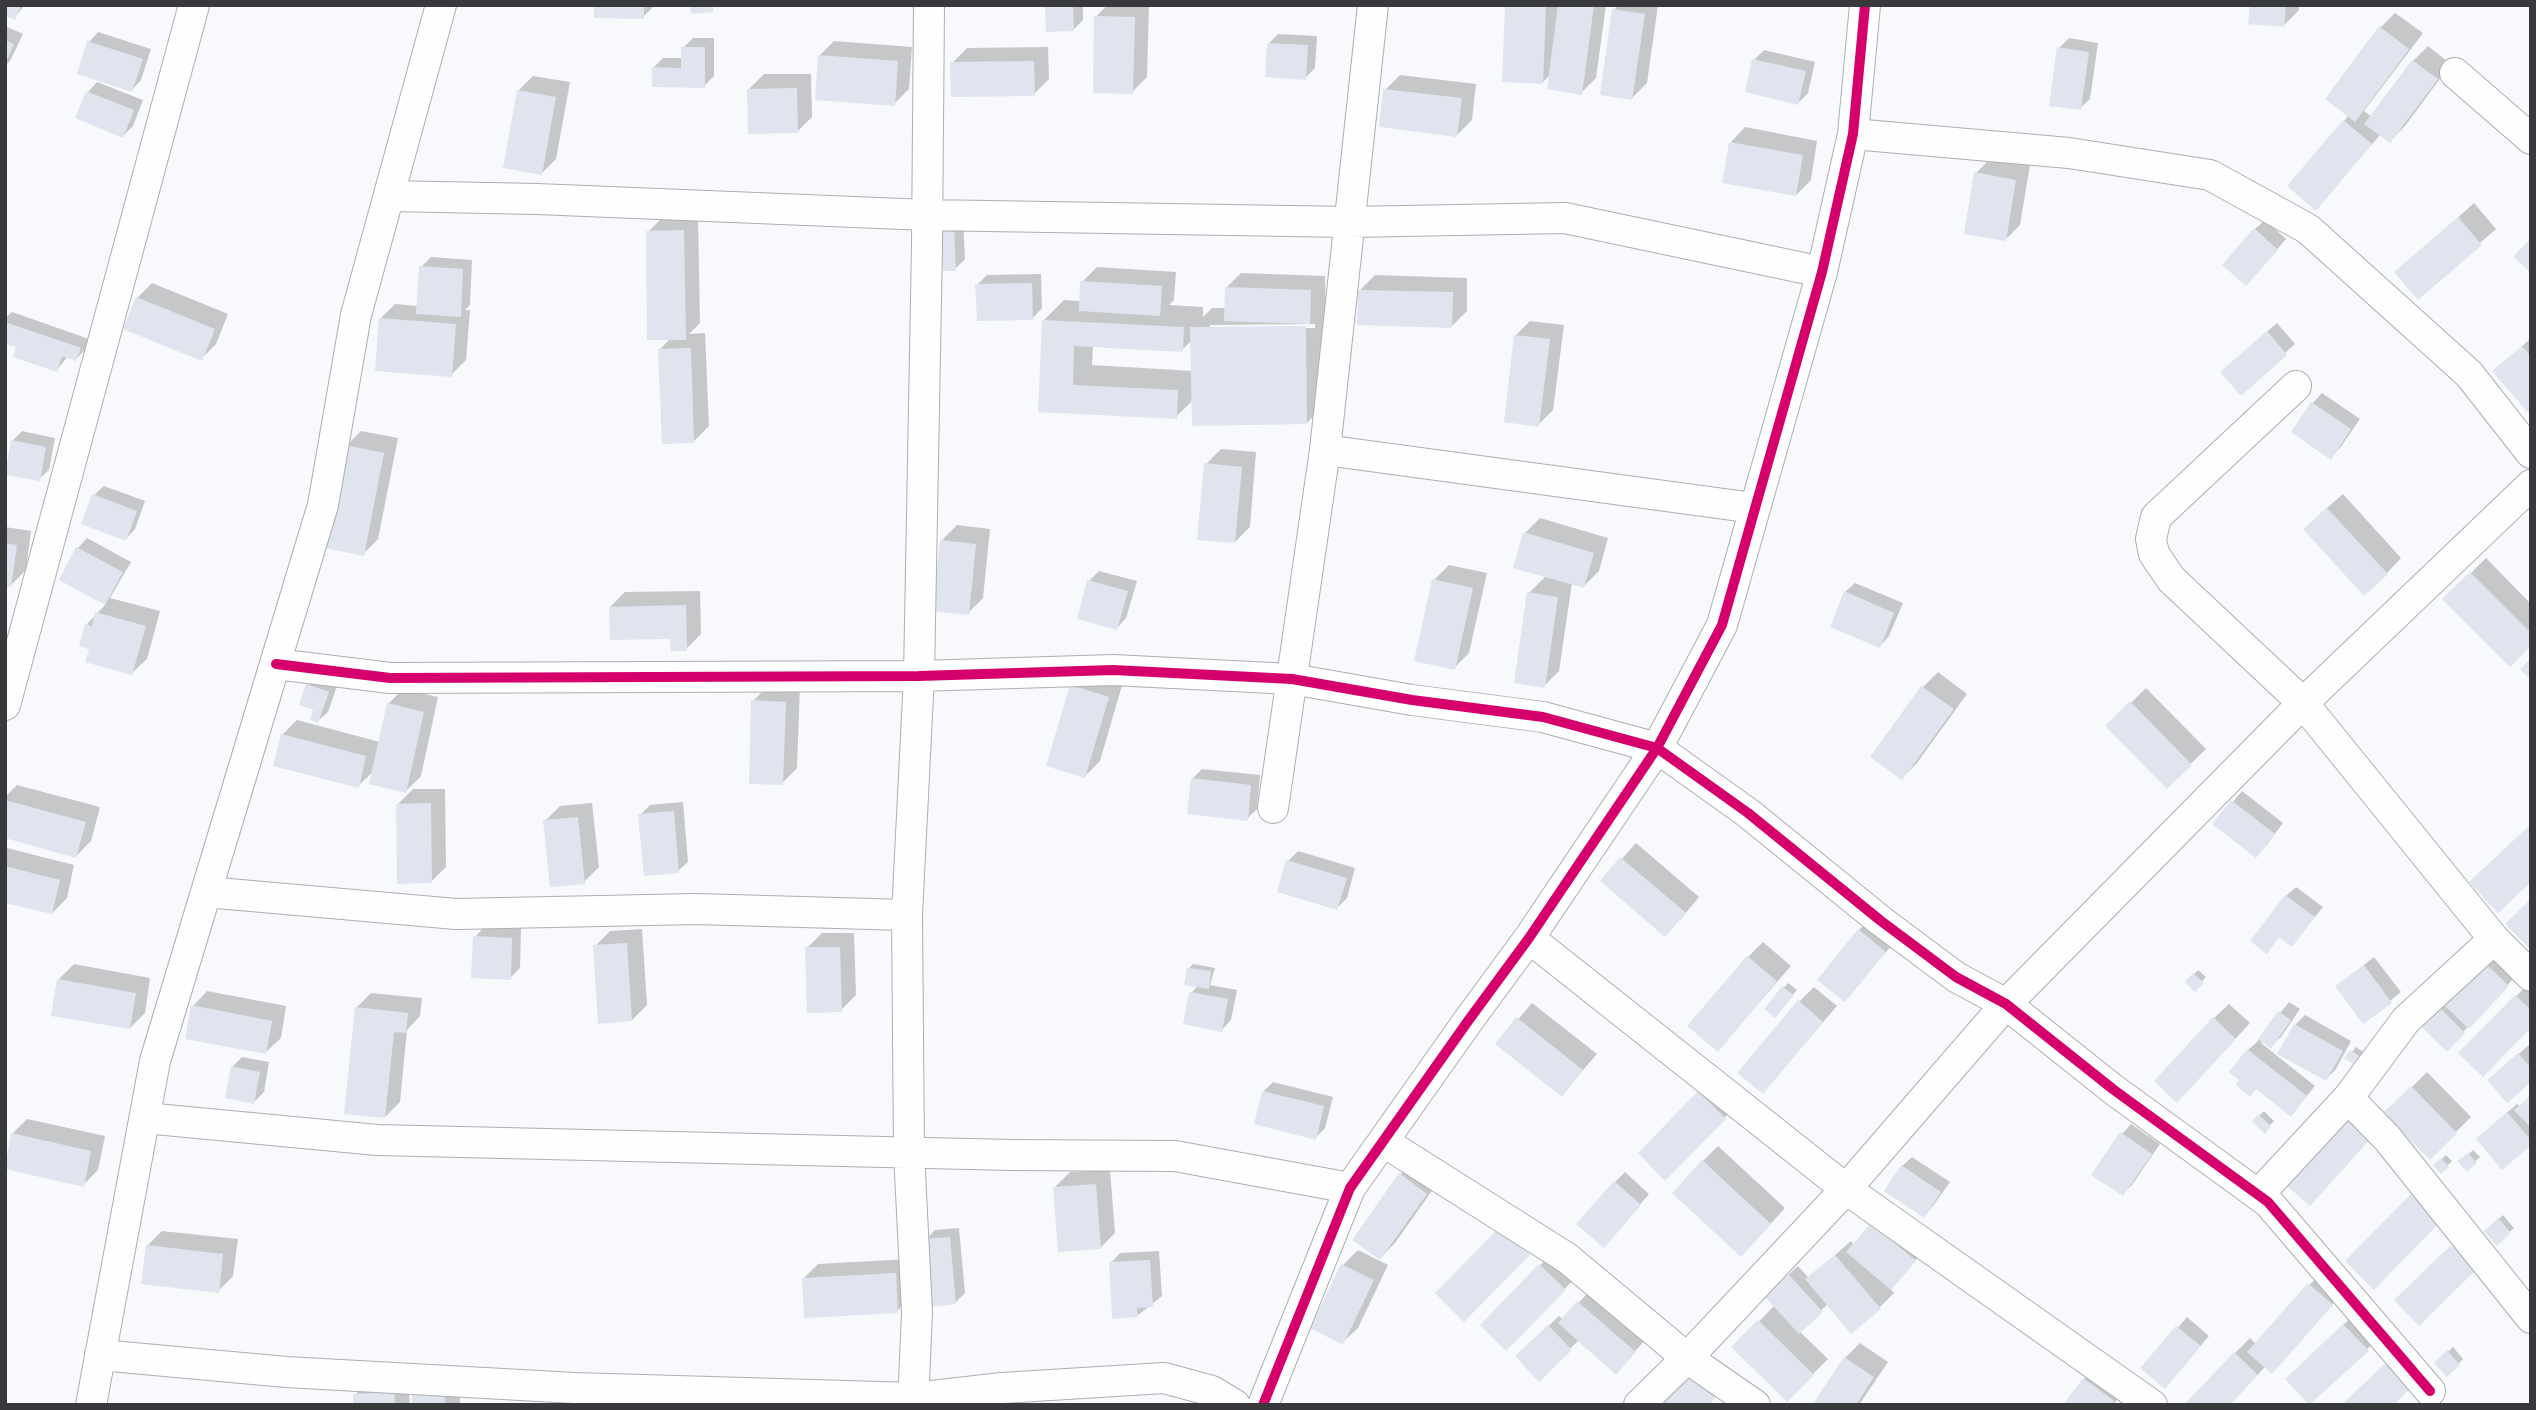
<!DOCTYPE html>
<html>
<head>
<meta charset="utf-8">
<style>
  body { margin:0 }
  #map { position:relative; width:2536px; height:1410px; overflow:hidden; background:#f8f9fc; font-family:Poppins,sans-serif }
  canvas { display:block }
  .frame { position:absolute; inset:0; border:7px solid #38393c; pointer-events:none }
</style>
</head>
<body>
<div id="map">
<canvas width="2536" height="1410"></canvas>
<div class="frame"></div>
</div>
<script>
const ctx = document.querySelector('canvas').getContext('2d');
ctx.lineJoin = 'round';
function fill(path, color) {
  ctx.fillStyle = color;
  ctx.fill(path, 'evenodd');
}
function stroke(path, color, width, dash) {
  ctx.strokeStyle = color;
  ctx.lineWidth = width;
  ctx.lineCap = dash ? 'butt' : 'round';
  ctx.setLineDash(dash || []);
  ctx.stroke(path);
}
const shadow = new Path2D(`
  M5 5H25L14 18Z
  M596 5H653V7L643 17Z
  M1049 5H1083V20L1074 29 1047 8Z
  M1107 5H1149L1147 77 1132 92 1096 17Z
  M1507 5H1606L1596 78 1581 93 1551 74 1543 82Z
  M1619 5H1658L1647 83 1632 98 1614 10Z
  M2251 5H2299V10L2284 25Z
  M2395 13 2423 33 2364 111 2372 117 2413 61 2428 46 2451 64 2405 126 2390 141 2381 134 2316 208 2344 121 2349 115 2380 28Z
  M5 26 23 34 10 61 5 66Z
  M98 32 151 49 141 80 132 90 89 42Z
  M1278 34 1317 36 1315 68 1305 78 1268 44Z
  M693 38H714V76L704 86 653 68 663 58H683V48Z
  M2069 38 2098 43 2090 99 2080 108 2059 48Z
  M834 41 912 47 909 89 894 104 819 56Z
  M1048 47 1049 79 1034 94 952 63 967 48Z
  M1764 50 1815 62 1808 93 1798 103 1754 60Z
  M764 74H811L812 117 797 132 749 89Z
  M1400 75 1476 84 1472 120 1457 135 1385 90Z
  M533 76 570 82 556 159 541 174 518 91Z
  M97 82 143 100 133 126 123 136 88 92Z
  M1745 127 1817 141 1811 180 1796 195 1731 142Z
  M1991 158 2030 165 2020 225 2005 240 1976 173Z
  M2474 203 2496 229 2418 297 2397 272Z
  M698 216 700 323 689 334 705 333 709 426 694 441 660 349 671 338 648 232 663 217Z
  M963 218 965 259 955 269 947 219Z
  M2265 220 2286 239 2256 274 2255 229Z
  M431 257 472 260 470 305 465 310H470L466 360 451 375 380 319 395 304 419 306 421 267Z
  M1097 267 1176 272 1174 300 1169 305 1203 307V317L1212 308H1226V288L1241 273 1325 276 1327 402 1307 423 1193 400 1176 417 1040 410 1044 320 1064 300 1081 301 1082 282ZM1315 324V328L1210 329V325ZM1192 340 1193 371 1092 365 1093 345 1182 350Z
  M1041 274 1042 308 1033 318 977 285 987 275Z
  M1375 275 1467 278V311L1452 326 1360 290Z
  M152 283 228 314 216 344 201 359 137 298Z
  M12 312 89 339 86 349 76 359 68 356 57 370 18 346 5 342V318Z
  M1530 321 1564 325 1553 410 1538 425 1515 336Z
  M2277 323 2295 344 2241 393 2232 362Z
  M2531 338V414L2495 371Z
  M2322 393 2360 419 2340 448 2331 457 2293 432 2313 403Z
  M22 431 55 438 49 470 39 479 12 441Z
  M361 431 398 438 378 539 363 554 346 446Z
  M1221 449 1256 452 1250 527 1235 542 1206 464Z
  M104 486 145 501 135 529 126 539 94 495Z
  M2343 494 2401 558 2387 573 2320 514Z
  M1540 518 1608 538 1599 571 1584 586 1572 583 1559 671 1544 686 1529 593 1546 576 1525 533Z
  M957 525 990 529 983 598 968 613 942 540Z
  M5 527 31 531 26 570 11 585 5 584Z
  M87 538 131 562 110 598 160 611 147 659 132 673 91 648 86 625 106 604 61 580 78 548Z
  M2486 558 2531 604V644L2445 599Z
  M1449 565 1487 573 1469 653 1454 668 1434 580Z
  M1099 571 1137 581 1126 618 1117 628 1089 581Z
  M1855 583 1903 603 1889 636 1880 646 1845 592Z
  M700 591 701 634 686 649 672 637 610 607 625 592Z
  M1938 672 1967 694 1917 763 1902 778 1872 757 1923 687Z
  M317 676 338 683 328 712 318 721 308 685Z
  M1123 682 1100 761 1085 776 1071 686Z
  M768 686 800 687 797 768 782 783 753 701Z
  M2146 688 2206 749 2167 787 2107 726Z
  M403 689 438 697 421 776 406 791 374 771 358 786 282 735 297 720 380 742 388 704Z
  M1202 769 1260 775 1257 809 1247 819 1193 778Z
  M17 785 100 807 91 841 76 856 5 836V797Z
  M413 789H445L446 867 431 882 398 804Z
  M2242 791 2283 823 2266 846 2215 823Z
  M683 802 688 862 678 871 640 815 650 805Z
  M592 803 599 867 584 882 545 821 560 806Z
  M1636 843 1699 897 1680 920 1602 881Z
  M7 848 74 865 67 898 52 913 5 901Z
  M1298 851 1355 868 1347 898 1337 908 1288 861Z
  M2296 887 2323 907 2292 945 2280 936 2266 951 2286 896Z
  M1874 915 1900 936 1845 1000 1859 930Z
  M484 927 521 929 520 968 510 978 475 937Z
  M642 929 647 1005 632 1020 595 946 610 931Z
  M822 933H854L856 995 841 1010 807 948Z
  M1763 942 1791 966 1718 1050 1748 957Z
  M2495 954 2517 975 2447 1049 2424 1027Z
  M2374 957 2401 992 2364 1022 2337 986Z
  M74 964 150 978 145 1013 130 1028 59 979Z
  M1193 964 1215 968 1210 985 1237 990 1231 1020 1222 1030 1191 993 1198 986 1188 969Z
  M2198 970 2206 977 2195 989 2187 982Z
  M2531 981V1026L2461 1053Z
  M1788 983 1797 990 1779 1011 1766 1009Z
  M1814 987 1837 1006 1763 1092 1799 1002Z
  M207 991 286 1006 281 1038 266 1052 193 1006Z
  M371 993 422 998 420 1016 407 1030 400 1102 385 1117 356 1008Z
  M2289 1002 2300 1009 2281 1037 2271 1046 2262 1040 2261 1043 2315 1086 2291 1115 2257 1088 2248 1050 2258 1041Z
  M1532 1003 1597 1054 1562 1094 1497 1044Z
  M2229 1004 2250 1023 2192 1086 2214 1018Z
  M2305 1015 2351 1041 2336 1069 2326 1079 2295 1025Z
  M2529 1045 2531 1047V1080L2499 1071Z
  M2356 1047 2365 1053 2356 1064 2347 1058Z
  M242 1057 269 1062 264 1092 254 1102 232 1067Z
  M2427 1072 2471 1117 2430 1158 2386 1113Z
  M1714 1078 1739 1103 1665 1178 1640 1153Z
  M1273 1082 1333 1097 1325 1128 1315 1138 1263 1092Z
  M2531 1097V1143L2488 1129 2517 1104 2520 1107Z
  M2264 1111 2274 1121 2265 1131 2254 1121Z
  M27 1119 105 1136 98 1170 83 1185 5 1168 12 1134Z
  M2131 1124 2160 1144 2132 1185 2123 1194 2122 1134Z
  M1718 1146 1785 1208 1756 1240 1703 1161Z
  M2473 1150 2480 1157 2467 1169 2460 1162Z
  M2446 1155 2452 1161 2441 1172 2435 1165Z
  M1912 1157 1950 1182 1933 1206 1924 1216 1902 1166Z
  M1415 1160 1441 1178 1395 1243 1380 1258 1400 1175Z
  M1110 1170 1115 1233 1100 1248 1055 1187 1070 1172Z
  M1625 1172 1649 1194 1613 1236 1615 1182Z
  M2503 1215 2514 1228 2497 1243 2486 1231Z
  M1872 1224 1929 1245 1890 1288 1894 1293 1879 1308 1828 1304 1799 1331 1828 1359 1787 1400 1734 1347 1775 1305 1776 1286 1798 1266 1809 1278 1851 1241 1854 1245Z
  M959 1228 965 1293 955 1303 926 1240 935 1230Z
  M162 1231 238 1239 233 1276 218 1291 147 1246Z
  M1358 1250 1388 1265 1358 1328 1343 1342V1265Z
  M1555 1250 1579 1274 1506 1349 1482 1325Z
  M1159 1251 1162 1296 1137 1316 1111 1263 1120 1253Z
  M910 1259 912 1296 897 1311 803 1279 818 1264Z
  M2324 1269 2346 1289 2287 1356 2266 1366 2229 1405 2235 1353 2250 1338 2256 1344Z
  M1593 1287 1649 1336 1616 1372 1579 1340 1539 1379 1517 1356 1559 1316 1563 1320Z
  M2359 1310 2382 1335 2310 1404 2302 1364Z
  M2187 1317 2209 1336 2174 1377 2143 1368Z
  M1860 1343 1888 1362 1859 1405H1814L1845 1358Z
  M2453 1347 2463 1359 2447 1375 2436 1363Z
  M2099 1364 2128 1385 2113 1405H2065L2084 1379Z
  M460 1376V1405H414Z
  M408 1378 410 1405H355V1395L370 1380Z`);
const building = new Path2D(`
  M5 5H21L15 20 5 16Z
  M594 5H644V19L594 18Z
  M690 5H713V12L691 14Z
  M1505 5H1546L1543 84 1502 82Z
  M1558 5H1594L1582 95 1547 89Z
  M2250 5H2286L2284 27 2248 24Z
  M1073 6 1074 31 1046 32 1045 7Z
  M1612 9 1645 14 1632 100 1600 95Z
  M1094 16 1135 17 1133 94 1093 93Z
  M2379 26 2409 49 2355 122 2325 99Z
  M5 40 14 44 5 64Z
  M87 41 143 59 132 92 77 74Z
  M1267 43 1308 45 1306 80 1265 77Z
  M681 47H705V88L652 87V67L681 68Z
  M2057 47 2089 52 2081 110 2049 106Z
  M818 55 898 61 895 106 815 100Z
  M1752 59 1806 71 1798 105 1745 92Z
  M2412 60 2438 79 2390 143 2364 124Z
  M1034 61 1035 96 951 97 950 62Z
  M797 88 798 133 748 134 747 89Z
  M1383 89 1462 98 1457 137 1379 127Z
  M517 90 556 97 542 175 503 168Z
  M86 91 134 110 123 138 75 118Z
  M2343 120 2372 144 2316 211 2287 186Z
  M1729 142 1803 155 1796 196 1722 183Z
  M1974 172 2016 180 2006 241 1964 234Z
  M2458 217 2482 245 2418 300 2394 272Z
  M954 227 956 271H938L936 228Z
  M2254 228 2278 250 2246 286 2222 265Z
  M684 230 686 340H647L646 231Z
  M2531 238V273L2513 257Z
  M419 266 463 269 461 317 416 314Z
  M1080 281 1162 286 1160 316 1079 311Z
  M1032 283 1033 320 977 321 975 284Z
  M1225 287 1311 290 1310 324 1224 321Z
  M1358 290 1453 292 1452 328 1357 325Z
  M136 297 215 329 202 361 123 329Z
  M379 318 456 324 452 377 375 371Z
  M1042 320 1184 327 1183 352 1074 346 1073 385 1178 390 1177 419 1038 412Z
  M5 322 81 348 76 361 62 356 57 372 13 357 16 347 5 344Z
  M1306 326 1307 424 1192 426 1190 327Z
  M2267 331 2287 355 2241 396 2220 372Z
  M1514 335 1550 339 1539 427 1504 422Z
  M2522 346 2531 357V416L2492 371Z
  M691 348 694 443 662 444 658 349Z
  M2311 402 2351 429 2331 460 2291 432Z
  M11 440 46 447 40 481 5 475Z
  M345 445 384 453 364 556 325 548Z
  M1204 463 1242 467 1235 543 1197 540Z
  M92 494 137 511 126 541 81 524Z
  M2327 508 2388 574 2364 596 2303 529Z
  M1523 532 1594 553 1584 588 1513 568Z
  M940 540 976 544 969 615 933 611Z
  M5 543 17 545 11 587 5 586Z
  M76 547 123 572 105 605 59 580Z
  M2470 572 2531 633V646L2510 667 2442 599Z
  M1432 579 1473 588 1455 670 1414 661Z
  M1087 580 1128 591 1117 630 1077 619Z
  M1844 591 1894 613 1880 648 1830 627Z
  M1527 592 1558 597 1545 688 1514 683Z
  M686 605 687 651H671L670 639 610 640 609 607Z
  M95 612 146 626 132 675 85 662 89 649 79 646 85 624 92 626Z
  M2531 658V680L2520 669Z
  M306 684 329 692 318 723 310 720 313 710 299 705Z
  M1070 685 1109 697 1085 778 1046 766Z
  M1921 686 1954 709 1902 780 1870 757Z
  M751 700 786 702 783 785 749 784Z
  M2130 701 2192 765 2167 789 2105 726Z
  M387 703 424 712 406 793 369 784Z
  M281 734 366 756 359 788 273 766Z
  M1191 778 1251 785 1248 821 1187 814Z
  M5 800 86 822 76 858 5 838Z
  M2231 800 2275 834 2256 858 2212 824Z
  M431 803 432 883 397 884 396 804Z
  M674 811 679 873 644 876 638 814Z
  M578 817 585 884 550 887 543 820Z
  M2531 824V882L2498 913 2469 882Z
  M1620 857 1686 913 1665 937 1600 881Z
  M1286 860 1347 878 1337 910 1277 892Z
  M5 866 60 880 52 914 5 903Z
  M2285 895 2315 917 2292 947 2279 937 2267 954 2250 941Z
  M2531 899V950L2505 924Z
  M1858 929 1886 952 1845 1002 1817 980Z
  M473 936 512 938 511 980 471 978Z
  M627 943 632 1021 598 1024 593 945Z
  M805 947H840L842 1012 807 1013Z
  M1747 956 1777 981 1718 1052 1687 1026Z
  M2484 962 2509 986 2469 1029 2444 1005Z
  M2364 965 2392 1003 2363 1024 2335 986Z
  M1187 968 1211 971 1209 989 1184 985Z
  M2193 973 2204 983 2195 992 2185 982Z
  M57 979 136 993 130 1029 51 1016Z
  M1782 986 1794 995 1775 1018 1764 1009Z
  M1189 992 1228 999 1222 1032 1183 1024Z
  M2515 995 2531 1010V1028L2483 1077 2458 1053Z
  M1798 1000 1823 1022 1763 1094 1737 1073Z
  M191 1005 272 1021 266 1054 185 1039Z
  M355 1007 408 1013 406 1033 394 1032 385 1118 344 1114Z
  M2440 1008 2465 1033 2447 1052 2422 1027Z
  M2278 1011 2291 1020 2271 1049 2258 1039Z
  M1516 1017 1583 1070 1562 1097 1495 1044Z
  M2213 1017 2236 1039 2177 1103 2154 1081Z
  M2294 1024 2343 1051 2326 1081 2277 1054Z
  M2247 1049 2307 1096 2291 1117 2256 1089 2250 1097 2236 1085 2239 1080 2229 1072Z
  M2350 1050 2362 1058 2356 1066 2344 1058Z
  M2518 1053 2531 1068V1082L2507 1103 2487 1080Z
  M231 1066 260 1072 254 1104 225 1098Z
  M2411 1086 2457 1133 2430 1160 2383 1113Z
  M1262 1091 1324 1106 1316 1140 1254 1124Z
  M1698 1091 1726 1119 1665 1181 1638 1153Z
  M2531 1095V1128L2514 1110Z
  M2507 1112 2531 1140V1145L2502 1170 2476 1139Z
  M2258 1114 2271 1126 2265 1134 2252 1122Z
  M2347 1116 2371 1138 2310 1206 2286 1185Z
  M2120 1132 2152 1154 2123 1196 2091 1175Z
  M11 1133 91 1151 84 1187 5 1169Z
  M2468 1153 2477 1163 2467 1172 2457 1161Z
  M2441 1158 2449 1167 2441 1174 2433 1165Z
  M1702 1160 1771 1224 1741 1257 1672 1193Z
  M1901 1165 1941 1192 1924 1218 1884 1191Z
  M1399 1173 1427 1194 1380 1260 1352 1240Z
  M1614 1181 1641 1205 1604 1248 1576 1224Z
  M1096 1184 1101 1249 1058 1252 1053 1187Z
  M2412 1193 2441 1221 2374 1290 2345 1261Z
  M2498 1218 2511 1233 2497 1246 2484 1231Z
  M1871 1223 1916 1261 1891 1290 1846 1252Z
  M1501 1226 1530 1255 1464 1322 1435 1293Z
  M950 1237 956 1304 930 1307 924 1239Z
  M146 1245 223 1254 219 1293 141 1284Z
  M2451 1245 2476 1270 2419 1326 2394 1300Z
  M1835 1255 1881 1309 1851 1334 1805 1279Z
  M1150 1260 1153 1307 1137 1308 1138 1317 1112 1319 1109 1262Z
  M1341 1264 1374 1280 1343 1345 1310 1328Z
  M1539 1264 1566 1290 1506 1351 1480 1325Z
  M896 1273 898 1313 804 1318 802 1278Z
  M1788 1274 1823 1312 1799 1334 1764 1296Z
  M2308 1283 2333 1305 2272 1374 2247 1352Z
  M1577 1301 1636 1352 1616 1375 1558 1323Z
  M1758 1320 1814 1375 1787 1402 1731 1347Z
  M2343 1324 2369 1351 2309 1405 2285 1379Z
  M1548 1325 1572 1350 1539 1382 1515 1356Z
  M2176 1326 2201 1346 2165 1389 2140 1368Z
  M2447 1350 2460 1365 2447 1377 2434 1363Z
  M2234 1352 2258 1375 2230 1405H2184Z
  M1844 1357 1874 1377 1856 1405H1812Z
  M2388 1361 2412 1387 2393 1405H2341Z
  M1688 1373 1716 1397 1709 1405H1661Z
  M2083 1378 2114 1401 2111 1405H2063Z
  M412 1390H445V1405H412Z
  M394 1392 395 1405H353V1394Z`);
const minor = new Path2D(`
  M2455 73 2531 139
  M1853 134 2069 153 2210 175 2308 229 2469 374 2531 453
  M389 196 537 199 927 215 1350 222 1565 218 1822 272
  M2296 386 2156 517 2151 539 2154 554 2171 579 2303 703 2494 939 2531 976
  M1325 450 1754 508
  M276 664 390 678 919 676 1113 670 1292 679 1412 700 1543 717 1657 748 1748 813 1881 921 1956 977 2006 1004 2114 1090 2268 1202 2430 1391
  M5 705 194 5
  M1273 808 1325 450 1373 5
  M206 892 456 914 696 909 907 915
  M1529 938 1846 1189 2152 1405
  M2494 939 2406 1020 2348 1098 2387 1138 2531 1318
  M145 1118 377 1140 1011 1155 1175 1156 1350 1188
  M1384 1142 1567 1258 1687 1358 1755 1405
  M2258 1195 2348 1098
  M100 1355 286 1372 575 1388 914 1398 1002 1388 1164 1378 1212 1391 1235 1405
  M91 1405 155 1061 323 505 356 315 441 5
  M913 1405 917 1312 909 1153 907 915 919 676 927 245 929 5
  M1263 1405 1350 1188 1468 1021 1529 938 1657 748 1722 625 1822 272 1853 134 1865 5
  M1639 1405 1687 1358 1846 1189 2006 1004 2303 703 2531 485`);
const cycleway = new Path2D(`
  M276 664 390 678 919 676 1113 670 1292 679 1412 700 1543 717 1657 748 1748 813 1881 921 1956 977 2006 1004 2114 1090 2268 1202 2430 1391
  M1263 1405 1350 1188 1468 1021 1529 938 1657 748 1722 625 1822 272 1853 134 1865 5`);
fill(shadow, '#0003');
fill(building, '#dfe4ef');
stroke(minor, '#adaeb0', 32);
stroke(minor, '#fefeff', 30);
stroke(cycleway, '#d6006c', 10);
</script>
</body>
</html>
